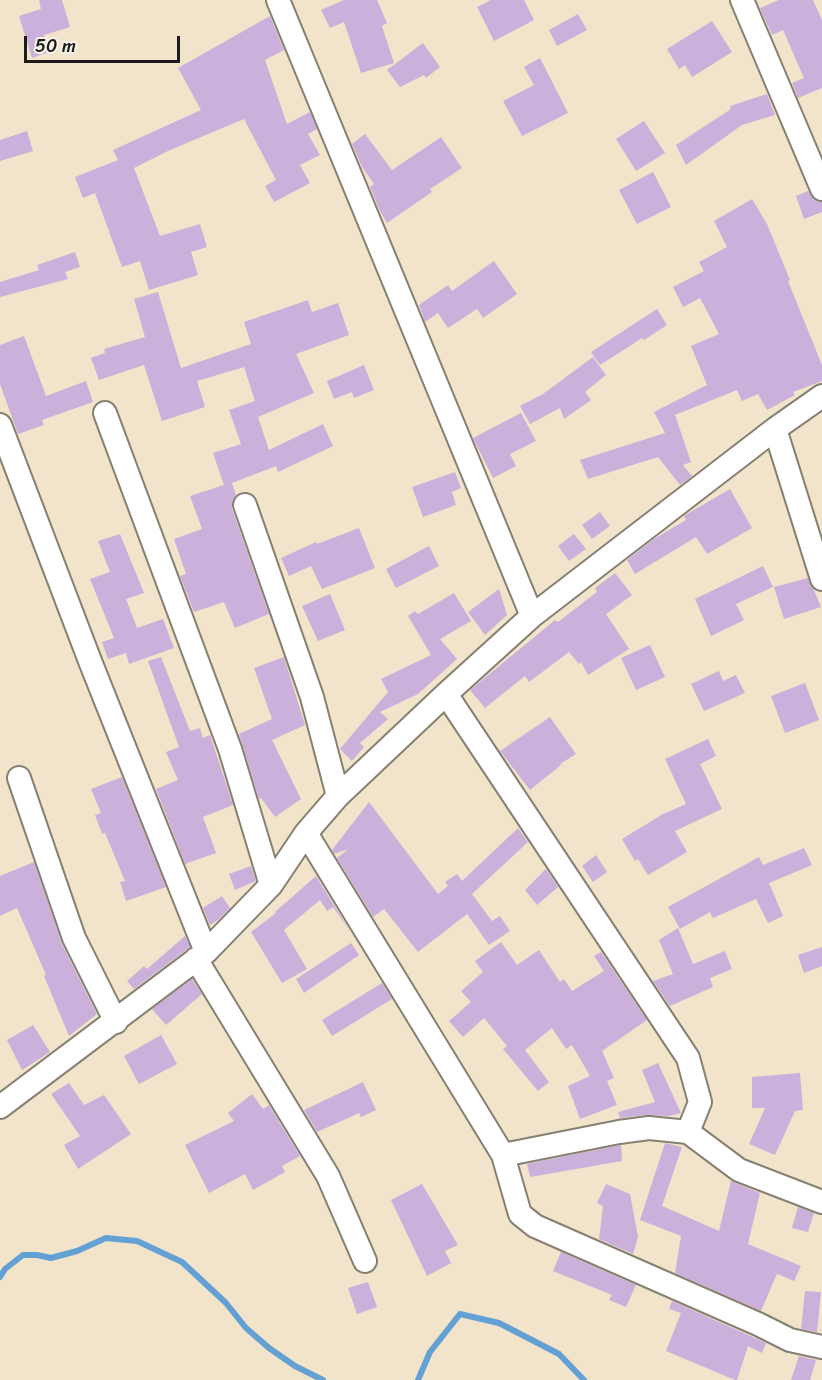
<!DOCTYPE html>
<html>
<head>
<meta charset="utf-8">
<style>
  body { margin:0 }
  #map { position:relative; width:822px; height:1380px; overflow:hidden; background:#f1e4ca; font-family:Sriracha,sans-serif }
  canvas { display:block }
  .scale { position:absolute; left:24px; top:36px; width:156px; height:27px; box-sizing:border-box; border:3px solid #1c1c1c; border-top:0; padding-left:8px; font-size:18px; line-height:21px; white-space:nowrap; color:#1c1c1c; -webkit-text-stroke:4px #f7f3e8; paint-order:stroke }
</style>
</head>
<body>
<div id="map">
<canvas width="822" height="1380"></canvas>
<div class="scale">50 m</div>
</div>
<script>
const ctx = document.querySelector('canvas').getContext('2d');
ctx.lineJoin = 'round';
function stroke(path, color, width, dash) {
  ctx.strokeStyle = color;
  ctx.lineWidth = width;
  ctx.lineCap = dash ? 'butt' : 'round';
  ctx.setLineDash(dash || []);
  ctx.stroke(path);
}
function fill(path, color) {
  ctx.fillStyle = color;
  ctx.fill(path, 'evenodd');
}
const stream = new Path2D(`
  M0 1277 5 1269 23 1255H37L51 1258 77 1251 106 1238 137 1241 182 1262 226 1303 246 1328 269 1348 295 1366 323 1380
  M418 1380 430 1352 460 1314 499 1323 559 1354 584 1380`);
const building = new Path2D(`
  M39 0H62L70 27 44 35 49 52 32 58 19 16 41 9Z
  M344 0H377L387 23 382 26 394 63 361 73 344 22 330 28 321 10Z
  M491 0H524L534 20 494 41 477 7Z
  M779 0H813L822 20V88L798 98 792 83 804 78 783 30 772 35 760 8Z
  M578 14 587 30 557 46 549 30Z
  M270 16 284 50 265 60 287 124 310 112 317 129 308 134 320 155 300 165 310 183 274 202 265 186 276 180 244 119 170 150 134 168 160 236 200 224 207 247 191 252 198 275 149 290 140 261 122 267 95 193 83 198 75 177 118 160 113 150 201 110 178 68Z
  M712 21 732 52 692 77 685 65 679 69 667 49Z
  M423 43 440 67 426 78 424 75 400 87 387 70Z
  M540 58 568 113 522 136 503 101 534 85 524 67Z
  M767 94 775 115 742 125 686 165 676 145 731 109 730 106Z
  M644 121 665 153 636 171 616 139Z
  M27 131 33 151 0 161V140Z
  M365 134 392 170 441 137 462 168 430 189 432 192 387 223 380 211 370 187 374 184 362 167 352 144Z
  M653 172 671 207 637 224 619 190Z
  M808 191 813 199 822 202V212L804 219 796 196Z
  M752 199 767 224 790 280 788 281 822 365V381L793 392 795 395 767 410 758 394 742 401 737 390 675 415 691 462 683 465 692 476 680 485 658 457 588 479 580 460 665 433 654 412 707 385 691 346 719 334 700 298 683 307 673 287 704 271 699 262 727 247 714 221Z
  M75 252 80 267 65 272 68 279 0 297V282L39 270 37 265Z
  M494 261 517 294 483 318 477 309 448 328 438 313 425 322 419 305 448 285 452 291Z
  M158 292 181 368 251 344 244 322 308 300 312 312 338 303 349 335 296 354 314 393 258 417 269 450 323 424 333 446 278 472 276 466 232 483 236 495 232 502V509L269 614 235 628 224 602 194 612 180 576 186 574 174 539 202 529 190 496 224 485 213 453 241 444 229 410 255 401 244 367 197 381 205 407 162 421 144 365 99 380 91 358 105 353 104 349 145 337 134 299Z
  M657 309 667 325 644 340 642 338 600 365 591 352Z
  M24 336 46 396 86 381 93 402 42 420 44 425 18 434 0 384V345Z
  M593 357 606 375 585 392 591 400 564 419 560 408 530 424 520 406 543 394Z
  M364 365 374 390 354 398 352 392 334 399 327 381Z
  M521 413 536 441 510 454 516 466 493 478 473 438Z
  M455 472 461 488 452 492 456 505 423 517 412 487Z
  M730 489 752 528 707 554 696 537 635 574 627 560 654 539 686 520 684 516 687 514Z
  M600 512 610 526 592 539 582 525Z
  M359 528 375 568 322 589 311 566 289 576 281 558 316 542 317 544Z
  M120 534 144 593 126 599 137 628 163 619 174 648 129 664 126 653 108 659 102 642 114 638 90 579 110 572 98 541Z
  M574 534 586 549 569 561 558 546Z
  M429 546 439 566 396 588 386 569Z
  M763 566 773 587 736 604 744 620 711 636 695 599Z
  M615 573 632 595 606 614 629 649 588 675 581 662 579 664 569 652 529 682 525 676 485 708 470 690 555 620 558 622 597 592 595 588Z
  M808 578 814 590 821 607 784 619 774 587Z
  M499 589 507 615 485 635 468 612Z
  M454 593 471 621 440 639 457 659 418 694 380 712 388 719 360 743 364 747 352 761 340 749 388 692 381 679 431 655 408 616 415 611 418 614Z
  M330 594 345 630 318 641 302 606Z
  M650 645 665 677 636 690 621 658Z
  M161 657 190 731 200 728 203 738 210 735 233 805 203 817 216 853 185 864 156 789 178 780 166 752 179 747 148 661Z
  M284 657 305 725 272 740 301 799 275 817 261 798 259 799 239 734 272 719 254 668Z
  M719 671 723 681 736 675 745 693 704 711 691 684Z
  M805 683 819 720 785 733 771 696Z
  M550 717 576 754 560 764 561 765 530 790 500 751Z
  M708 739 716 756 700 764 722 809 675 831 687 852 648 875 638 859 635 861 622 839 663 814 686 804 665 759Z
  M122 777 166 887 126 901 120 882 125 881 105 833 102 834 95 815 101 813 91 789Z
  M369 802 438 894 448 886 445 882 457 874 462 881 518 828 528 842 472 894 492 921 500 916 510 931 489 945 467 914 418 952 384 909 373 917 337 858 348 849 334 854 332 850Z
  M804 848 812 865 769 883 783 916 768 923 756 899 713 918 710 912 680 929 668 907 759 857 763 865Z
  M596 855 607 872 593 882 582 866Z
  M34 862 62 944 97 1014 69 1036 44 976 46 975 17 908 0 916V876Z
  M251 866 256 881 235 890 229 874Z
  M546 869 558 887 537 905 525 890Z
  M316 876 351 933 333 907 327 911 320 900 284 930 307 969 282 983 251 932 276 913 275 912Z
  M222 896 230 908 218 920 210 925 203 908Z
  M678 928 693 964 725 951 732 969 710 978 713 987 670 1006 653 981 673 974 659 940Z
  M185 936 190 947 134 989 127 981 144 966 147 969Z
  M501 942 517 965 539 950 560 982 564 979 572 991 604 971 594 956 601 952 647 1020 602 1051 614 1078 607 1081 617 1105 580 1119 568 1086 590 1076 572 1045 566 1049 552 1028 525 1050 549 1082 538 1091 503 1049 507 1046 484 1018 463 1037 449 1021 471 1002 461 991 483 972 475 961Z
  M351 943 359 955 304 993 296 979Z
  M822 947V966L804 973 798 955Z
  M192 979 202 994 166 1025 152 1009Z
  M382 983 392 999 332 1036 322 1020Z
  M33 1025 50 1052 22 1070 7 1040Z
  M161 1035 177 1064 139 1084 124 1056Z
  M658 1063 681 1113 669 1116 647 1115 620 1118 618 1112 655 1102 642 1070Z
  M800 1073 803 1110 795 1111 775 1155 749 1144 765 1108H752V1077Z
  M363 1082 376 1110 361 1117 359 1113 317 1132 304 1110Z
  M69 1083 84 1105 104 1095 131 1134 78 1169 64 1145 80 1136 51 1094Z
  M252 1094 263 1109 269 1105 300 1156 282 1166 285 1172 253 1190 245 1174 209 1193 185 1145 234 1121 228 1113Z
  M665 1143 682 1147 662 1206 719 1231 731 1181 760 1193 748 1244 801 1266 794 1281 777 1274 761 1311 675 1273 681 1236 640 1220Z
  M621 1145 622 1161 530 1177 527 1164Z
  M422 1184 458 1245 445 1251 451 1263 427 1276 391 1200Z
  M606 1184 630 1194 638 1237 633 1254 599 1239 603 1206 597 1203Z
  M798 1207 814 1213 808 1232 792 1228Z
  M561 1252 636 1285 626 1307 609 1300 612 1295 553 1271Z
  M368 1282 377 1307 357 1314 348 1288Z
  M805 1291 821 1292 817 1332 801 1329Z
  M672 1301 766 1343 762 1353 748 1346 737 1380H735L666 1351 681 1313 669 1309Z
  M799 1356 816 1360 810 1380H791Z`);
const minor = new Path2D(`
  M278 0 532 616
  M742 0 822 189
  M105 413 230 749 271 885
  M0 425 90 661 206 952
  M775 429 822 579
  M245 505 312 697 338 796
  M446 694 688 1058 700 1102 688 1132
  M19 778 74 938 116 1022
  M306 833 503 1155 520 1214 535 1226 758 1324 790 1340 822 1347
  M196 959 328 1176 365 1261
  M0 1107 206 952 271 885 306 833 338 796 446 694 532 616 775 429 822 396
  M503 1155 619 1132 649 1128 688 1132 739 1170 822 1202`);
stroke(stream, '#63a1d5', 6);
fill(building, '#cbb0dc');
stroke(minor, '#868073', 26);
stroke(minor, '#fff', 22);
</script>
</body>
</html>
